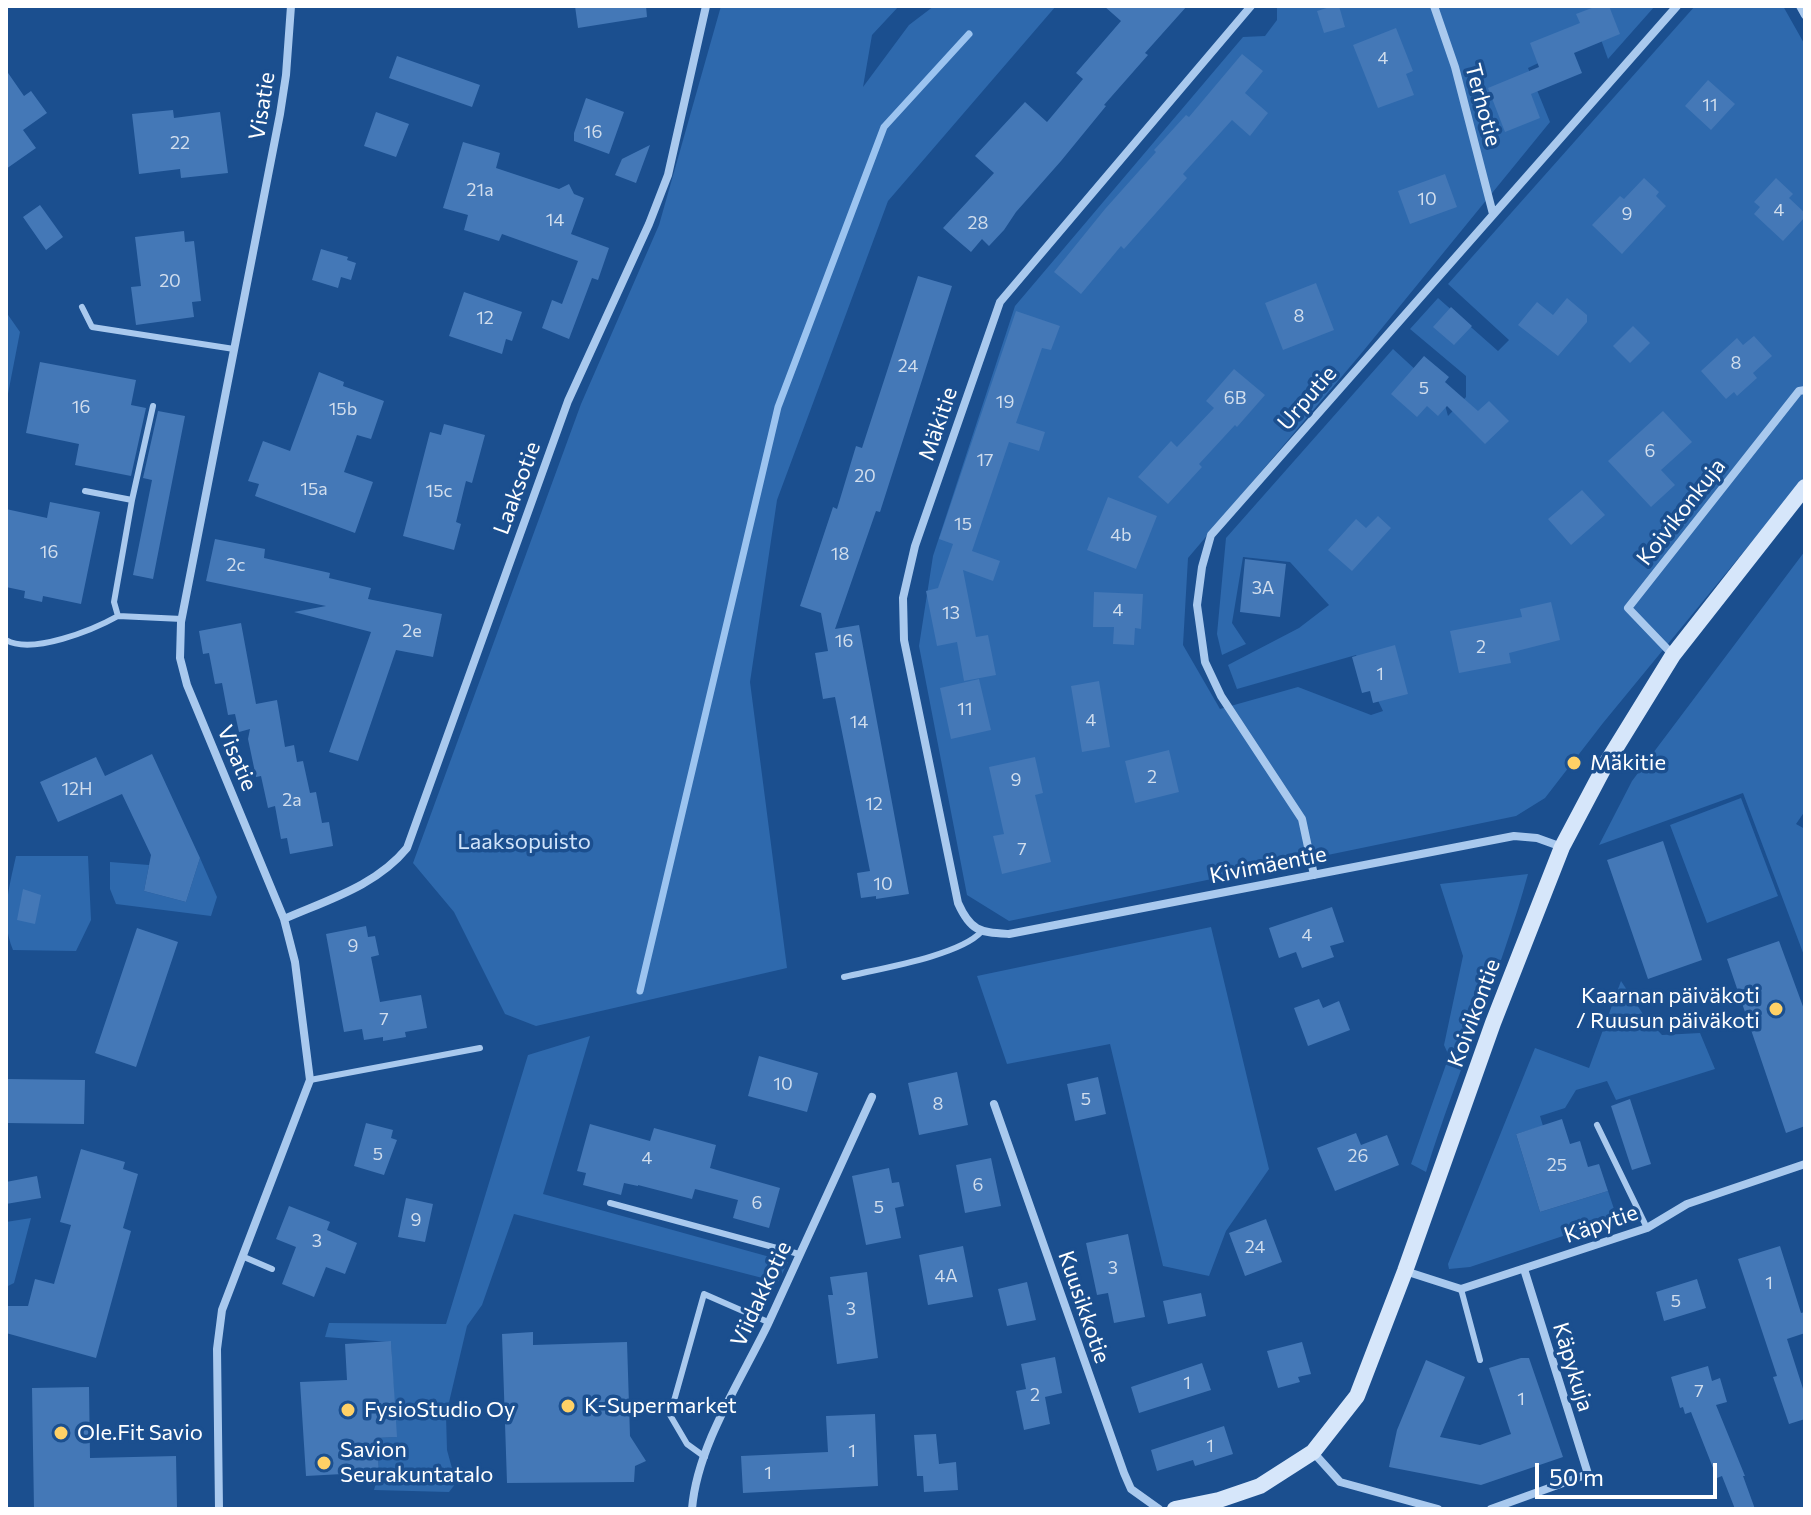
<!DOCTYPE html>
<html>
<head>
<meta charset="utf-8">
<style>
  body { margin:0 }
  #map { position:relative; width:1811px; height:1515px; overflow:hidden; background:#1b4f8f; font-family:Commissioner,sans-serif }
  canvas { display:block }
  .frame { position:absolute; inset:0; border:8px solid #fff; pointer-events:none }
  .scale { position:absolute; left:1535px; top:1463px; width:182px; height:36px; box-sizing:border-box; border:4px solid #fff; border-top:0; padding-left:10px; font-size:24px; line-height:28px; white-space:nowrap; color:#fff; -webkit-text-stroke:6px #1b4f8f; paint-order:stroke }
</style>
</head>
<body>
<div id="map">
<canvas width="1811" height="1515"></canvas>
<div class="frame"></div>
<div class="scale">50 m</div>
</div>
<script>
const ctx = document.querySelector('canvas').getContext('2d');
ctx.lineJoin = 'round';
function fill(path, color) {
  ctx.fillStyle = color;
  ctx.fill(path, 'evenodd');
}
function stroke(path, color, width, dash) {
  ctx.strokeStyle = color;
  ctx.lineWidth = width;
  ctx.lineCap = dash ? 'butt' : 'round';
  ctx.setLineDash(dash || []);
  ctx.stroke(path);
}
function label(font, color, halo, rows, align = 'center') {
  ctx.font = font + ' Commissioner,sans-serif';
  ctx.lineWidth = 7;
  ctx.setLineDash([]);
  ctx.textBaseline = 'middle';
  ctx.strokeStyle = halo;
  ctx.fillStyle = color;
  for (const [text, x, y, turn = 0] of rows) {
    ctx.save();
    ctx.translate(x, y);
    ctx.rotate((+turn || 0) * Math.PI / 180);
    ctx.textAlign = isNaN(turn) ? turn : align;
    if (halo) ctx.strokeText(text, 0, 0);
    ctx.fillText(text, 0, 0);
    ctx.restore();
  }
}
const green = new Path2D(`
  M721 6H899L872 35 863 87 909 25 934 6H1056L888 201 777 500 750 682 787 968 536 1026 505 1014 454 912 413 863 581 404 659 225Z
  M1277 6H1655L1608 59 1599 34 1528 68 1550 122 1360 355 1188 558 1183 645 1220 709 1298 687 1371 715 1383 711 1356 655 1237 689 1228 665 1299 628 1329 605 1290 562 1243 557 1232 623 1246 644 1222 655 1217 634 1226 538 1393 349 1442 394 1448 416 1466 397V376L1410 329 1438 298 1498 351 1509 340 1448 284 1695 6H1783L1805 45V477L1603 723 1545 798 1516 816 1009 921 967 895 919 646 933 556 1015 306 1243 37 1265 36 1277 20Z
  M6 312 20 332 6 404Z
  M1805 551V811L1796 824 1805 829V958L1743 793 1599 845 1632 781Z
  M1741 798 1778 896 1707 923 1670 825Z
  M16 856H88L91 920 76 951 13 950C0 918 9 888 16 856Z
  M200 858 217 897 211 916 116 904 110 889V862L149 865 144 891 186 902Z
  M1528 874C1500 976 1457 1072 1426 1172L1411 1164 1449 1056 1444 1045 1463 956 1440 884Z
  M1211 927 1269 1169 1226 1231 1209 1276 1163 1266 1110 1044 1007 1064 977 976Z
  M1621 981 1645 1017 1662 1035 1700 1033 1715 1069 1616 1100 1607 1081 1576 1090 1565 1108 1540 1116 1543 1126 1516 1134 1540 1212 1608 1191 1617 1218 1470 1267 1449 1269 1448 1264 1535 1048 1589 1068Z
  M590 1036 543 1194 788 1262 778 1282 514 1214 482 1305 467 1326 446 1415 447 1450 456 1483 449 1492 374 1490 379 1472 377 1438 396 1437 391 1342 325 1337 329 1323 446 1324 528 1055Z
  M31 1218 14 1283 6 1287V1222Z`);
const stream = new Path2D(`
  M640 991 778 407 884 127 969 34`);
const building = new Path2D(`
  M575 6H646L647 17 578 28Z
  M1104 6H1187L1145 53 1148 55 1104 105 1106 106 1061 161 1016 212 1004 230 989 246 982 239 971 252 943 228 994 173 975 156 1025 102 1047 122 1083 79 1076 73 1121 21Z
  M1333 6H1339L1345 27 1324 33 1317 11Z
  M1597 6H1609L1620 34 1574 53 1582 73 1531 94 1540 118 1505 132 1488 88 1539 67 1530 43 1580 23 1576 14Z
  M1396 28 1413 71 1406 74 1414 95 1378 108 1353 45Z
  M1242 54 1263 71 1245 93 1268 113 1250 136 1232 120 1183 174 1187 178 1124 249 1121 246 1081 294 1054 272 1105 209 1156 152 1154 150 1186 115 1189 117Z
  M397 56 480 85 472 107 389 78Z
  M6 70 24 96 31 91 47 113 23 130 36 148 6 169Z
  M1708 80 1735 104 1711 130 1685 106Z
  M586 98 624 112 609 154 574 141V133Z
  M173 110 174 118 220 112 228 173 181 178 180 169 139 174 132 114Z
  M376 112 409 124 396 157 364 146Z
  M463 142 500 153 496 168 559 189 569 184 574 194 584 198 571 234 609 248 598 280 592 278 569 339 542 328 552 300 562 304 578 261 502 234 499 241 464 230 468 215 443 208Z
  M650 145 636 183 615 175 622 159Z
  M1445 174 1457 207 1410 224 1398 191Z
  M1644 178 1659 192 1656 196 1666 206 1622 254 1592 225 1620 196 1624 199Z
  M1776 178 1793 194 1789 198 1805 213V217L1783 241 1754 214 1760 207 1754 202Z
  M40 205 63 237 46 250 23 217Z
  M184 231 185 242 194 241 201 301 192 302 194 317 136 325 131 287 141 286 135 237Z
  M321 249 348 257 347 260 356 263 351 280 341 277 338 288 312 280Z
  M918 276 952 286 880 512 876 511 835 629 859 625 909 894 876 899V896L861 898 857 873 870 871 835 697 823 699 815 653 828 651 821 613 800 606 833 507 837 509 856 446 862 448Z
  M1316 283 1334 330 1283 350 1265 303Z
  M464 292 522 312 512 341 506 339 502 354 449 336Z
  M1567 298 1587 315V322L1558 356 1518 325 1537 302 1553 315Z
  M1451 307 1472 326 1454 345 1433 327Z
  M1016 311 1060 326 1051 350 1042 348 1016 423 1045 432 1039 451 1009 442 972 551 1000 561 993 581 963 570 976 637 988 635 996 675 964 681 957 642 937 646 926 591 938 588 953 544 939 539Z
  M1633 326 1650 343 1630 363 1613 346Z
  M1754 336 1772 356 1753 373 1757 378 1737 396 1734 392 1726 399 1701 371 1737 338 1743 345Z
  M1424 356 1449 377 1445 382 1478 411 1489 401 1509 421 1485 444 1447 406 1438 416 1427 406 1417 417 1391 394Z
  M40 362 136 380 131 405 146 408 131 476 75 465 79 444 26 433Z
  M1234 369 1265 395 1237 427 1235 425 1199 464 1202 467 1168 504 1138 477 1171 441 1177 447 1214 408 1206 401Z
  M319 372 344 382 343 386 384 401 371 439 357 435 344 472 373 482 355 533 255 496 259 484 248 481 263 441 290 451Z
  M158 411 185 416 153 579 133 575 152 480 143 478Z
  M1663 411 1692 442 1661 470 1675 485 1651 507 1608 461Z
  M444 424 485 435 472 483 466 481 456 522 461 524 454 550 403 536 430 432 441 435Z
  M1582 490 1605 515 1571 545 1548 519Z
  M1108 497 1157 516 1136 569 1087 550Z
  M50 502 100 512 81 604 43 596 42 602 24 598 25 591 6 587V509L47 518Z
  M1378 516 1391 528 1352 571 1328 550 1356 519 1366 528Z
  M215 539 265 549 264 558 330 573 329 578 371 588 368 599 442 614 433 657 396 650 358 761 329 752 371 632 294 612 326 606 206 581Z
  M1245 559 1286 564 1280 617 1240 612Z
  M1094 592 1143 594 1141 629 1135 628 1134 645 1113 644 1114 627H1093Z
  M1551 602 1560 640 1509 653 1511 663 1459 673 1450 631 1522 617 1520 609Z
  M241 623 256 704 277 700 285 747 294 745 297 762 303 761 310 793 316 792 322 823 329 822 333 846 290 854 287 838 281 839 275 806 268 808 261 776 256 777 248 739 250 729 239 732 235 714 228 715 222 683 215 684 209 653 203 654 199 631Z
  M1395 645 1408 694 1373 703 1370 691 1362 693 1352 657Z
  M979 679 991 730 951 739 940 688Z
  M1099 681 1110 747 1082 752 1071 686Z
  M1169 750 1179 792 1135 803 1125 761Z
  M152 754 200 858 186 902 144 891 151 855 122 794 58 822 40 782 96 757 105 776Z
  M1035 757 1043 793 1035 795 1051 862 1002 874 993 836 1004 834 989 767Z
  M1663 841 1702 960 1648 979 1607 860Z
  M23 889 41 895 35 924 17 920Z
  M1332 907 1344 942 1330 946 1334 957 1302 968 1296 952 1279 958 1269 928Z
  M366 926 368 937 375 936 379 955 371 957 380 1002 421 995 427 1028 405 1032 406 1037 383 1041V1037L364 1040 362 1029 344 1032 326 934Z
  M137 928 178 942 136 1067 95 1053Z
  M1779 941 1805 1012V1126L1786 1133 1727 959Z
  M1319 999 1323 1008 1339 1001 1350 1030 1308 1046 1294 1008Z
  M759 1056 818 1073 807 1112 748 1096Z
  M957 1072 968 1125 919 1135 908 1083Z
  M1098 1077 1106 1114 1075 1121 1067 1084Z
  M6 1079 85 1080 84 1124 6 1123Z
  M1630 1099 1651 1164 1632 1170 1611 1106Z
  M1562 1119 1570 1144 1580 1141 1588 1167 1599 1164 1608 1191 1540 1212 1516 1134Z
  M366 1123 393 1130 391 1138 397 1140 384 1175 354 1166Z
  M590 1124 650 1141 654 1128 716 1145 710 1168 780 1188 769 1228 733 1218 738 1200 695 1189 692 1199 638 1185V1186L624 1183 621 1195 583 1185 586 1173 577 1171Z
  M1356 1133 1361 1145 1387 1135 1399 1165 1335 1191 1317 1148Z
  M81 1149 125 1162 123 1169 138 1174 123 1228 131 1231 96 1358 6 1333V1306H28L35 1279 54 1284 71 1225 60 1222Z
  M991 1158 1001 1206 965 1213 956 1165Z
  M889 1168 892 1183 899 1182 904 1206 895 1208 901 1238 866 1245 852 1176Z
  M37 1176 41 1198 6 1204V1182Z
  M406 1198 433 1204 425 1242 398 1237Z
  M289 1206 330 1222 327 1230 357 1243 345 1274 326 1267 314 1297 282 1284 296 1247 276 1239Z
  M1266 1219 1282 1262 1245 1276 1229 1233Z
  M1128 1234 1145 1317 1114 1323 1108 1293 1097 1295 1086 1243Z
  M963 1246 973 1297 928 1305 919 1255Z
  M1780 1246 1801 1313 1805 1312V1333L1787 1339 1805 1395V1419L1789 1424 1773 1377 1777 1376 1738 1259Z
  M867 1272 878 1358 837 1364 828 1295H833L830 1277Z
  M1697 1279 1706 1308 1664 1321 1656 1292Z
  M1027 1282 1036 1320 1007 1326 998 1289Z
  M1201 1293 1206 1316 1168 1324 1163 1301Z
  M533 1332V1345L627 1342 630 1436 646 1461 635 1466 634 1482 507 1483 502 1334Z
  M391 1341 397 1437 377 1438 379 1472 306 1476 300 1382 347 1380 345 1344Z
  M1302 1342 1311 1374 1298 1377 1300 1382 1278 1388 1267 1351Z
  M1055 1357 1062 1393 1045 1397 1050 1424 1024 1430 1016 1391 1026 1389 1021 1364Z
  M1521 1358H1529L1563 1457 1481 1485 1389 1467 1397 1430 1426 1360 1465 1377 1440 1437 1480 1445 1511 1434 1489 1368Z
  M1202 1363 1211 1390 1139 1413 1131 1387Z
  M1708 1366 1712 1381 1720 1378 1727 1402 1716 1405 1745 1476H1743L1755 1509H1735L1722 1476 1717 1478 1691 1412 1685 1414 1683 1407 1680 1408 1671 1377Z
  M89 1387 90 1458 176 1456 177 1507 34 1509 32 1388Z
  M875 1414 878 1486 743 1493 741 1456 828 1452 826 1416Z
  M1224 1426 1233 1454 1195 1466 1193 1460 1157 1471 1151 1450Z
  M936 1434 939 1464 956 1462 958 1490 924 1492 923 1476H917L914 1435Z`);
const service = new Path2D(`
  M82 307 92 327 234 349
  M85 491 132 500 153 406
  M132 500 114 602 118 616 182 619
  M6 640C32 655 93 630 118 616
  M844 977C877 969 959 956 981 932
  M310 1080 480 1048
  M1597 1125 1647 1228
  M610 1203 799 1254
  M244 1257 272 1269
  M1461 1289 1480 1360
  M705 1457 687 1444 670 1415 704 1294 768 1322`);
const minor = new Path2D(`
  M1251 6 1000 302 915 546 903 598 904 640 958 903C971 932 980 932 1009 934L1514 836 1537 838 1562 847
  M1434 6 1455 67 1493 214
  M1800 6 1805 15
  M1673 655 1628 608 1799 391 1805 390
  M1314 875 1302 819 1221 696 1205 662 1197 605 1202 567 1211 535 1677 6
  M284 919C327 900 376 886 407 848L568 401 649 224 668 175 706 6
  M994 1104 1124 1473 1131 1489 1159 1509
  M1405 1271 1461 1289 1647 1228 1687 1204 1805 1164
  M1313 1452 1340 1482 1438 1509
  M219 1509 217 1349 222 1310 310 1080 295 962 284 919 187 685 180 658 181 622 280 114 286 75 291 6
  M692 1509C697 1446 741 1380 768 1324 803 1249 837 1172 872 1097
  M1491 1509 1588 1474 1524 1269`);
const secondary = new Path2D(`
  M1175 1509 1219 1500 1260 1486 1313 1452 1357 1396 1405 1271 1493 1023 1562 847 1607 762 1673 655 1805 487`);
const markers = [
  [1574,763,8,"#ffd166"],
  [1776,1009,8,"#ffd166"],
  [568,1406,8,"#ffd166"],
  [348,1410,8,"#ffd166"],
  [61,1433,8,"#ffd166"],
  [324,1463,8,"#ffd166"]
];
const numberNames = [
  ["4",1383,58],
  ["11",1710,105],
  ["16",593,132],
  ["22",180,143],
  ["21a",480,190],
  ["10",1427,199],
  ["4",1779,210],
  ["9",1627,214],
  ["14",555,220],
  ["28",978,223],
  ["20",170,281],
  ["8",1299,316],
  ["12",485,318],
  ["8",1736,363],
  ["24",908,366],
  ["5",1424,388],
  ["6B",1235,398],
  ["19",1005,402],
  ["16",81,407],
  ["15b",343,409],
  ["6",1650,451],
  ["17",985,460],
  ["20",865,476],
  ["15a",314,489],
  ["15c",439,491],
  ["15",963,524],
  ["4b",1121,535],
  ["16",49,552],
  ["18",840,554],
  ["2c",236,565],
  ["3A",1263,588],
  ["4",1118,610],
  ["13",951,613],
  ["2e",412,631],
  ["16",844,641],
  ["2",1481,647],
  ["1",1380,674],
  ["11",965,709],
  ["4",1091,720],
  ["14",859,722],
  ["2",1152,777],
  ["9",1016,780],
  ["12H",77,789],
  ["2a",292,800],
  ["12",874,804],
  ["7",1022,849],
  ["10",883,884],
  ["4",1307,935],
  ["9",353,946],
  ["7",384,1019],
  ["10",783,1084],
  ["5",1086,1099],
  ["8",938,1104],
  ["5",378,1154],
  ["26",1358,1156],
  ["4",647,1158],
  ["25",1557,1165],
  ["6",978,1185],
  ["6",757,1203],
  ["5",879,1207],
  ["9",416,1220],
  ["3",317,1241],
  ["24",1255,1247],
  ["3",1113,1268],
  ["4A",946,1276],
  ["1",1769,1283],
  ["5",1676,1301],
  ["3",851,1309],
  ["1",1187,1383],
  ["7",1699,1391],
  ["2",1035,1395],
  ["1",1521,1399],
  ["1",1210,1446],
  ["1",852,1451],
  ["1",768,1473]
];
const streetNames = [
  ["Terhotie",1483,105,75],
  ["Visatie",262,106,-81],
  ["Urputie",1307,398,-49],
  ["Mäkitie",938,424,-71],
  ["Laaksotie",517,488,-70],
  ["Koivikonkuja",1681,512,-52],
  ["Visatie",237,758,67],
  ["Kivimäentie",1268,865,-11],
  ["Koivikontie",1474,1013,-70],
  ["Käpytie",1601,1224,-19],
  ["Viidakkotie",761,1294,-65],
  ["Kuusikkotie",1084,1307,71],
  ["Käpykuja",1573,1367,73]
];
const poiNames = [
  ["Mäkitie",1590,763],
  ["Kaarnan päiväkoti",1760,996,"right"],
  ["/ Ruusun päiväkoti",1760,1021,"right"],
  ["K-Supermarket",584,1406],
  ["FysioStudio Oy",364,1410],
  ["Ole.Fit Savio",77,1433],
  ["Savion",340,1450],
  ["Seurakuntatalo",340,1475]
];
const parkNames = [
  ["Laaksopuisto",524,842]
];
fill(green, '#2e69ad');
stroke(stream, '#9cc4f0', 7);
fill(building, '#4478b7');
stroke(service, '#a9c9ee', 6);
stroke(minor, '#a9c9ee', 8);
stroke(secondary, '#d6e6fa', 16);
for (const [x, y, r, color] of markers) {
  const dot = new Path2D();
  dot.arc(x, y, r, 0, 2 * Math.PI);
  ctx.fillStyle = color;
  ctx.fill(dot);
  stroke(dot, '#1b4f8f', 3);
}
label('18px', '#d0dded', null, numberNames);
label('22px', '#fff', '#1b4f8f', streetNames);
label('22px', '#fff', '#1b4f8f', poiNames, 'left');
label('22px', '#cfe3fa', '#1b4f8f', parkNames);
</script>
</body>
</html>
